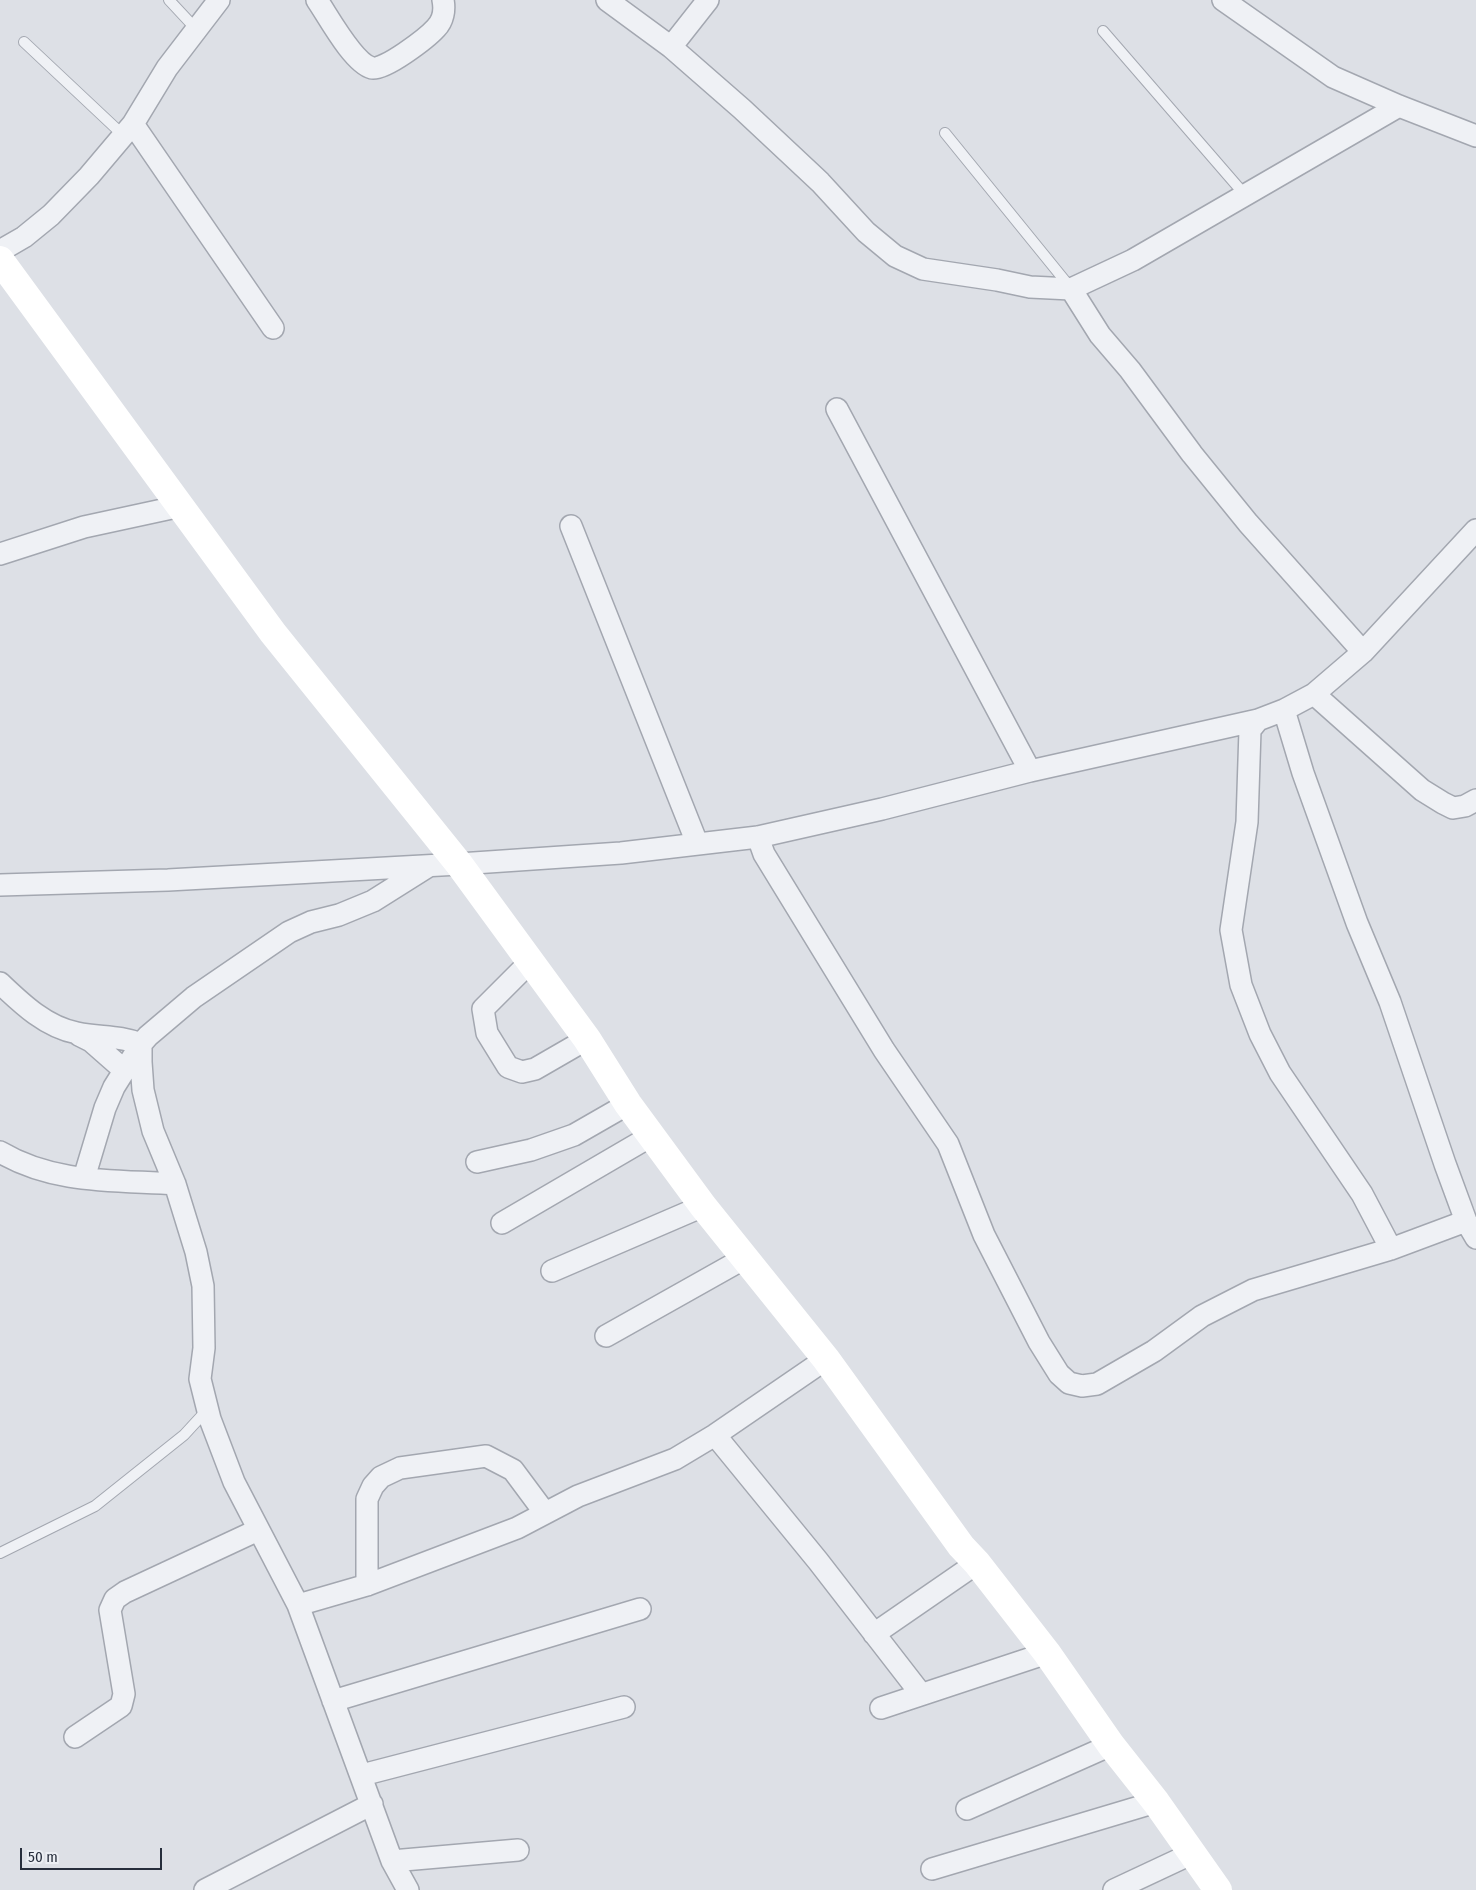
<!DOCTYPE html>
<html>
<head>
<meta charset="utf-8">
<style>
  body { margin:0 }
  #map { position:relative; width:1476px; height:1890px; overflow:hidden; background:#dde0e6; font-family:"Fira Sans Condensed",sans-serif }
  canvas { display:block }
  .scale { position:absolute; left:20px; top:1848px; width:142px; height:22px; box-sizing:border-box; border:2px solid #272e3c; border-top:0; padding-left:6px; font-size:15px; line-height:18px; white-space:nowrap; color:#272e3c; -webkit-text-stroke:4px #eceff4; paint-order:stroke }
</style>
</head>
<body>
<div id="map">
<canvas width="1476" height="1890"></canvas>
<div class="scale">50 m</div>
</div>
<script>
const ctx = document.querySelector('canvas').getContext('2d');
ctx.lineJoin = 'round';
function stroke(path, color, width, dash) {
  ctx.strokeStyle = color;
  ctx.lineWidth = width;
  ctx.lineCap = dash ? 'butt' : 'round';
  ctx.setLineDash(dash || []);
  ctx.stroke(path);
}
const lane = new Path2D(`
  M169 0 196 29
  M1103 31 1245 195
  M24 42 123 135
  M945 133 1070 287
  M0 1553 95 1506 184 1435 207 1410`);
const street = new Path2D(`
  M317 0C328 16 353 63 372 68 384 71 427 38 436 28 443 21 445 10 443 0
  M607 0 671 47 742 109 820 182 866 232 895 256 923 269 997 280 1030 287 1071 289 1133 260 1399 106
  M1223 0 1333 77 1399 106 1476 136
  M671 47 708 0
  M133 124 273 328
  M0 251 24 237 51 215 89 176 133 124 167 68 219 0
  M1071 289 1100 335 1130 370 1192 454 1248 523 1363 652
  M837 409 1030 771
  M571 526 697 843
  M0 554 84 527 181 506
  M1314 694 1422 790 1443 803 1453 808 1465 806 1476 800
  M1284 710 1303 773 1357 923 1390 1002 1445 1164 1466 1221 1476 1238
  M1258 720 1250 730 1247 822 1231 930 1241 985 1260 1034 1280 1073 1362 1194 1391 1249
  M758 837 764 854 884 1050 948 1144 984 1235 1039 1342 1059 1374 1069 1383 1082 1386 1097 1384 1154 1351 1202 1316 1253 1290 1391 1249 1466 1221
  M0 885 168 880 459 864 621 853 758 837 882 809 1030 771 1258 720 1284 710 1314 694 1363 652 1476 530
  M530 962 483 1009 487 1033 508 1067 522 1072 535 1069 587 1039
  M0 983C22 1004 46 1027 77 1033 101 1038 118 1035 141 1044L114 1087 105 1108 84 1178
  M79 1035 91 1041 124 1070
  M0 1152C54 1184 114 1180 175 1184
  M477 1162 531 1150 574 1135 628 1104
  M502 1223 651 1136
  M552 1271 703 1206
  M606 1336 743 1259
  M715 1435 818 1561 921 1694
  M367 1585V1499L373 1486 381 1477 400 1468 486 1456 513 1470 545 1513
  M298 1605 367 1585 517 1528 578 1496 675 1459 715 1435 826 1359
  M874 1634 977 1563
  M333 1701 640 1609
  M881 1708 1047 1653
  M75 1737 121 1706 124 1694 110 1610 115 1599 125 1592 258 1530
  M362 1775 624 1707
  M967 1809 1111 1745
  M392 1861 518 1850
  M932 1869 1156 1802
  M205 1890 372 1804
  M408 1890 392 1861 298 1605 234 1482 210 1419 200 1379 204 1348 203 1286 196 1252 175 1184 153 1131 143 1090 141 1062V1044L148 1036 194 997 289 932 311 922 339 915 373 901 427 867
  M1114 1890 1193 1853`);
const secondary = new Path2D(`
  M0 260 273 633 459 864 587 1039 628 1104 703 1206 826 1359 961 1546 977 1563 1047 1653 1111 1745 1156 1802 1218 1890`);
stroke(lane, '#a3a7b0', 12);
stroke(street, '#a3a7b0', 24);
stroke(lane, '#eff1f5', 10);
stroke(street, '#eff1f5', 21);
stroke(secondary, '#fff', 28);
</script>
</body>
</html>
